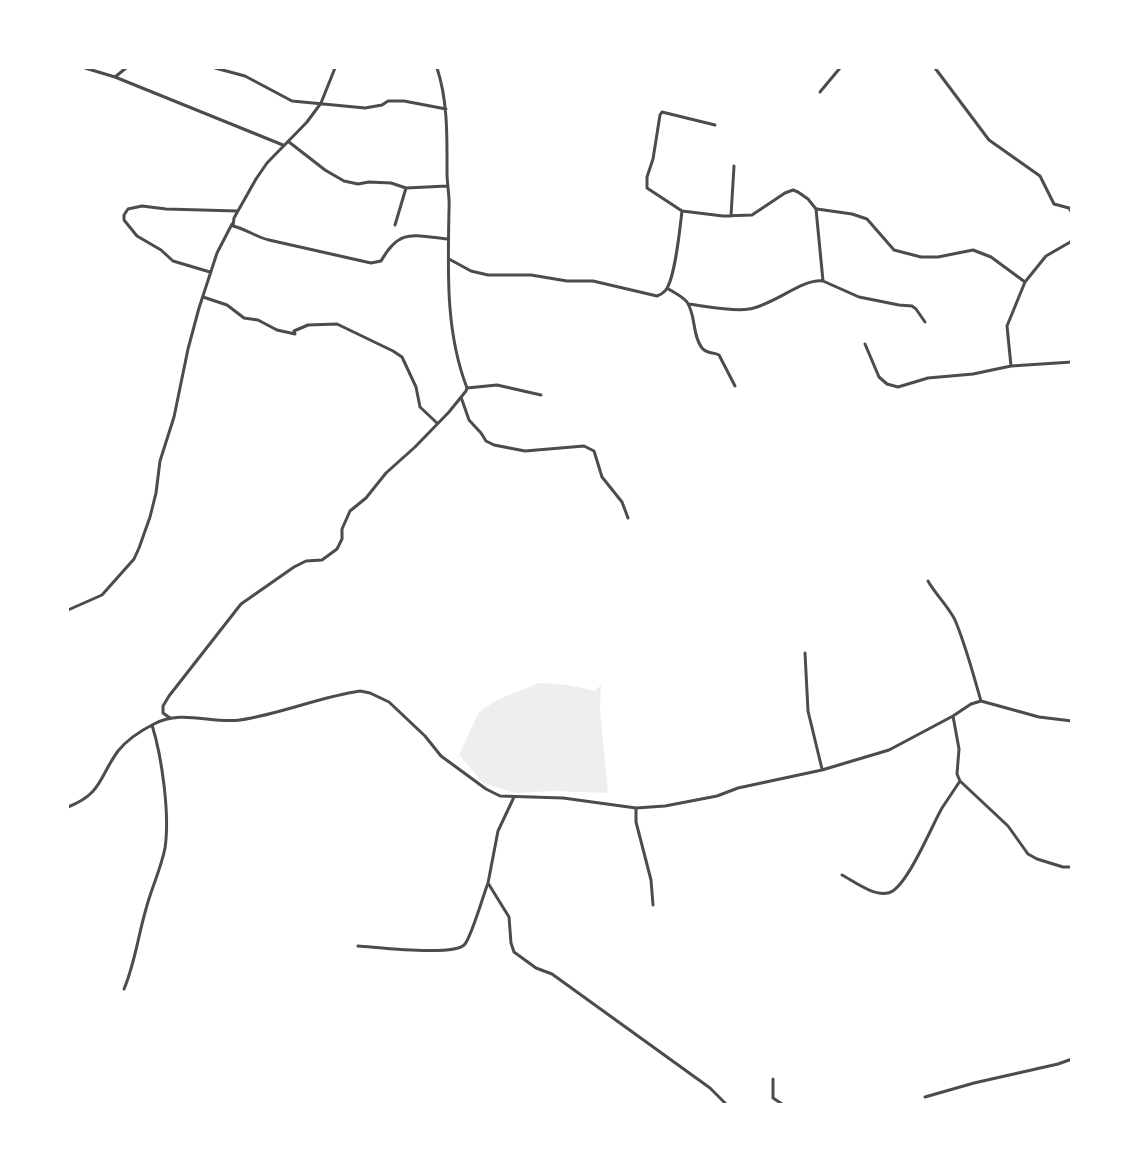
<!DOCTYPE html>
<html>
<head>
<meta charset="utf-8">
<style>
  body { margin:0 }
  #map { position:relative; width:1139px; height:1172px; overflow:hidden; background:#fff; font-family:"Noto Sans",sans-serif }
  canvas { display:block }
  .frame { position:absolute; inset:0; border:69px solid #fff; pointer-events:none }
</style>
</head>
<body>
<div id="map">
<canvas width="1139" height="1172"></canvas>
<div class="frame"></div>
</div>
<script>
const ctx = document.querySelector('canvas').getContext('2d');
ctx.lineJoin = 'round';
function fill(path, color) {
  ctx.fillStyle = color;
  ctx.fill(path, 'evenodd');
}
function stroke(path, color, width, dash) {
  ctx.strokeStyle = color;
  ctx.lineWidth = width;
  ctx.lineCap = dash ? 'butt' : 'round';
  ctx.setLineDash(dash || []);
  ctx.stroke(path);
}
const green = new Path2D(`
  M539 683 568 685 595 691 601 685 600 710 608 793 553 791 515 793 483 783 459 755 479 712 497 700Z`);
const minor = new Path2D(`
  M85 68 115 77 283 145
  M215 68 245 76 292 101 365 108 382 105 388 101H404L446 109
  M335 68 321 103 307 122 267 163 256 179 234 218 233 226C246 229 256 237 269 240L371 263 381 261C400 227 414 236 448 239
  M935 68 989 140 1040 176 1054 204 1069 208 1072 213
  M115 77 126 68
  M820 92 840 68
  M715 125 662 112 660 115 653 159 647 177V188L682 211 723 216 752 215 785 193 793 190 798 192 808 199 816 209 823 281 859 297 899 305 912 306 916 309 925 322
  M289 142 325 170 344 181 358 184 369 182 391 183 406 188 447 186
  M817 209 852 214 867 219 894 250 921 257H938L973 250 991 257 1025 282
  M731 216 734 166
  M395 225 406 188
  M449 259 471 271 488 275H531L567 281H593L657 296C660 295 662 294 665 291 675 281 680 227 682 211
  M210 272 173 261 161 250 137 236 124 220V215L128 209 142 206 166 209 237 211
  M667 288C673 292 682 296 687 302 696 315 692 335 702 348 707 354 713 352 719 355L735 386
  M203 297 227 305 244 318 258 320 277 330 295 334 294 331 308 325 337 324 393 351 402 357 416 387 420 407 437 423
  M688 304C706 306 732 312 749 309 774 305 803 278 823 281
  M865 344 879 377 887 384 898 387 928 378 973 374 1011 366 1007 326 1025 282 1046 256 1072 241
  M1011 366 1072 362
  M467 388 497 385 541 395
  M461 397 469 420 481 433 486 441 494 445 525 451 584 446 594 451 602 477 622 502 628 518
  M928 581C936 595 948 606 955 620 966 646 973 674 981 701
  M68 610 102 595 134 559 139 548 150 517 156 493 160 461 174 417 188 349 199 308 217 253 232 224
  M805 653 808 711 822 769
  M953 716 959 749 957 774 960 781 1008 826 1028 854 1037 859 1063 867H1072
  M170 718 163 713V706L169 696 241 604 294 567 306 561 322 560 337 549 342 539V529L350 511 366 498 386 473 415 447 449 412 466 391 467 388C445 331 448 269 449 210 450 197 447 185 447 173 447 137 448 101 437 68
  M514 797 498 831 488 883 509 917 511 943 514 952 536 968 552 974 710 1088 726 1104
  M68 807C102 794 99 777 118 751 127 740 142 730 154 724 181 709 212 724 240 720 281 714 319 697 360 691L370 693 389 702 425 736 441 756 486 789 500 796 563 798 636 808 665 806 717 796 738 788 822 770 889 750 953 716 971 704 981 701 1039 717 1072 721
  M636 808V822L651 880 653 905
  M842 875C855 882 873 896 888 893 906 890 932 825 942 808 948 799 954 790 960 781
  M358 946C377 947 455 957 465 944 472 935 483 896 488 883
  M124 989C135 963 138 936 146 909 151 889 161 869 165 848 170 815 162 757 152 725
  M773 1079V1098L782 1104
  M925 1097 974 1083 1058 1064 1072 1059`);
fill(green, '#eee');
stroke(minor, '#4c4c4c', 3);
</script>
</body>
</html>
